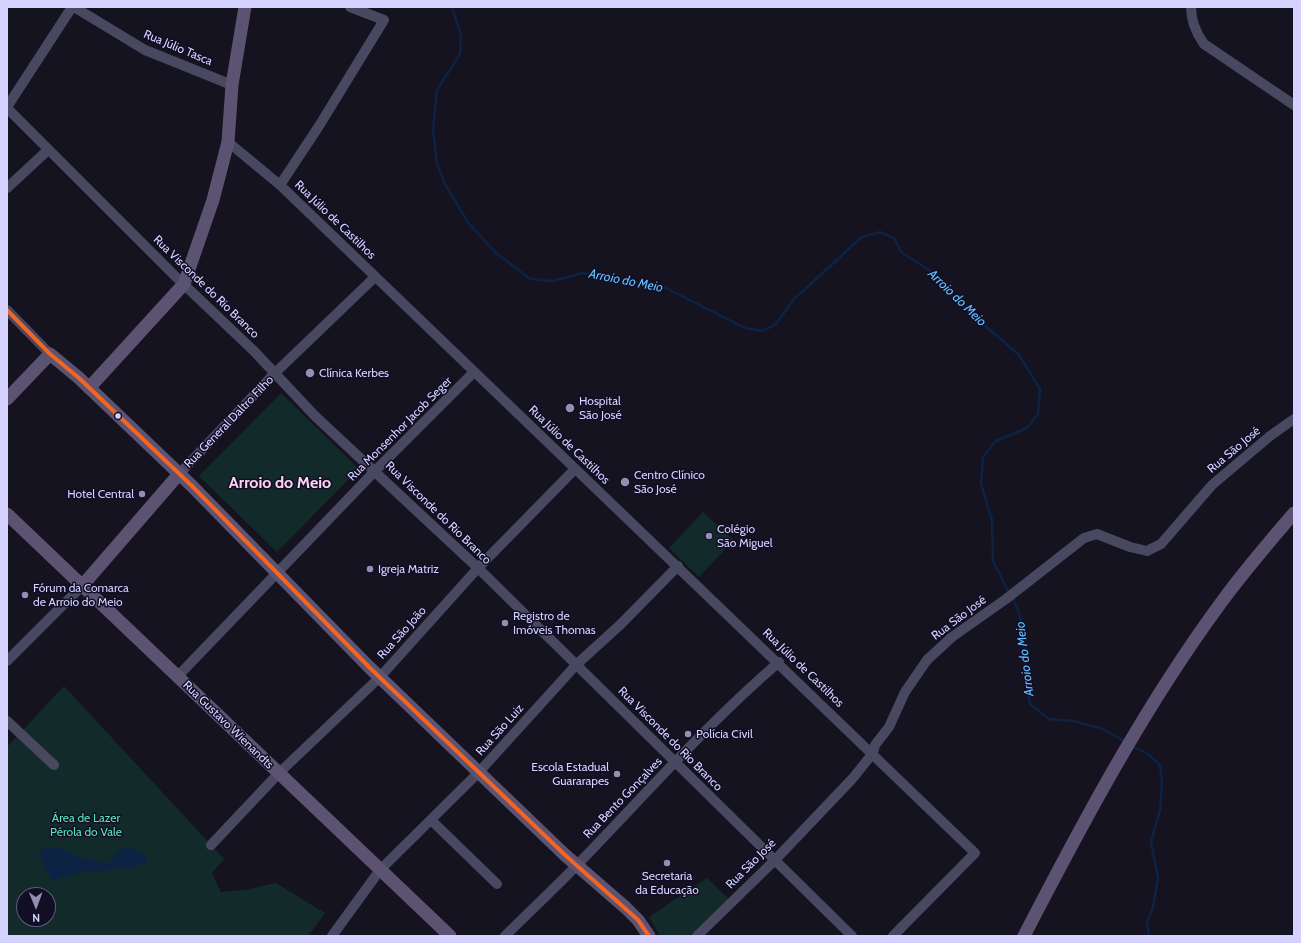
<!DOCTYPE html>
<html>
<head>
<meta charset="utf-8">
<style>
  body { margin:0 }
  #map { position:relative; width:1301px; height:943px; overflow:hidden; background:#151320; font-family:Cabin,sans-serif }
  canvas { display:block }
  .frame { position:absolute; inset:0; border:8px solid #d5d2ff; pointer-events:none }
  .north { position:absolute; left:16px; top:887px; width:40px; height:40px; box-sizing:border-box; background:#110e25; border:1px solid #5f5c7c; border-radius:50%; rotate:179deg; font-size:11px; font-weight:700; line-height:16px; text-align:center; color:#d5d2ff }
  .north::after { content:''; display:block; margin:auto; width:14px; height:18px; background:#928fb1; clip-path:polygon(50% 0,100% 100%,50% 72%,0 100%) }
</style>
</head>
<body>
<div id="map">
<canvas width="1301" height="943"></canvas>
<div class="frame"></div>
<div class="north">N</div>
</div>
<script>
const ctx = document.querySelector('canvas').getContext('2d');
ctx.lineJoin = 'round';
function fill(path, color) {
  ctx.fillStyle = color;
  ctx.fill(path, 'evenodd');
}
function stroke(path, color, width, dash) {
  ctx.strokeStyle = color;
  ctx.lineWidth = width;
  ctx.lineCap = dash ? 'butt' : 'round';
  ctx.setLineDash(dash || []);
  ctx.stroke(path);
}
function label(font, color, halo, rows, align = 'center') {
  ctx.font = font + ' Cabin,sans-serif';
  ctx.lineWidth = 3;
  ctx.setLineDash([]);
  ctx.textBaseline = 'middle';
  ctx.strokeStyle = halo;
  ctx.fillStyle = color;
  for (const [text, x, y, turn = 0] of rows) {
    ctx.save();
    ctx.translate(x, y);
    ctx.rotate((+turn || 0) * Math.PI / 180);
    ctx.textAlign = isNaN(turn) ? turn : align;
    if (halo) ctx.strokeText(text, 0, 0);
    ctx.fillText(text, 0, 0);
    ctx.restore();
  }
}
const green = new Path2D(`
  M281 393 359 469 277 552 199 476Z
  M703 512 734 540 699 577 669 548Z
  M64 686 224 859 212 873 221 892 245 890 276 883 325 913 308 936H7V747ZM24 895H48V919H24Z
  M707 878 729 899 690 936H660L649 917Z`);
const water = new Path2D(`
  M54 847 62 848 76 856 96 860 106 865C113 862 115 852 125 847L143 852 147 855 146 863 132 867 116 868 105 871H87L54 880 51 879 38 853 43 849Z`);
const stream = new Path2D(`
  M452 7 461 35 460 54 437 90 433 129 437 164 445 184 469 224 496 253 530 279 553 281 582 273 666 288 745 328 763 331 776 324 794 299 862 237 880 232 894 238 901 252 932 272 952 297 1019 355 1040 389 1038 414 1027 428 996 441 983 457 981 484 992 520 993 561 1009 593
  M1012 597 1018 610 1025 638V669L1030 704 1049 719 1074 721 1103 729 1126 742
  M1132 746 1148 754 1160 765 1162 782 1160 810 1151 842 1158 878 1153 907 1147 923 1149 936`);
const minor = new Path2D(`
  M74 7 145 50 232 85
  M1191 7C1191 21 1196 33 1204 44L1294 105
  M7 107 72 7
  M7 108 173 274 253 350 315 416 478 568 852 936
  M228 142 280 185 975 853 893 936
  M280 185 319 126 384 20 350 7
  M7 188 48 150
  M7 310 50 354
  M179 474 275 373 375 277
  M7 661 82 586
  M177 677 375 471 474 372
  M7 721 54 765
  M431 820 497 884
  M211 845 279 773 380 677 478 568 575 469
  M332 936 380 870 479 772 576 665 621 624 678 566
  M505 936C529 912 554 889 578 864 644 796 707 724 779 662
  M697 936 775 860 853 778 873 753 875 745 889 727 905 692 927 660 952 637 1006 599 1084 538 1097 534 1130 547 1147 551 1161 544 1212 485 1270 436 1294 419`);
const major = new Path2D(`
  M89 388 184 284 213 200 228 142 232 85 245 7
  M7 399 50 354 79 378 192 486 369 667 565 855 626 908 638 920 649 936
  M7 514 450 936
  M82 586 179 474
  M1024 936C1084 820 1146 704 1223 600 1245 570 1270 541 1294 513`);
const bus1 = new Path2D(`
  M7 310 50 354 79 378 192 486 369 667 565 855 638 920 649 936`);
const markers = [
  [310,373,5,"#928fb1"],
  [570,408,5,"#928fb1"],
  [118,416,3.5,"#d5d2ff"],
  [625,482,5,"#928fb1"],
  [142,494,4,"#928fb1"],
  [709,536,4,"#928fb1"],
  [370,569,4,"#928fb1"],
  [25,595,4,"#928fb1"],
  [505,623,4,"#928fb1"],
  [688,734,4,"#928fb1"],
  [617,774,4,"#928fb1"],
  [667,863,4,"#928fb1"]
];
const streetNames = [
  ["Rua Júlio Tasca",178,48,23],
  ["Rua Júlio de Castilhos",335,220,44],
  ["Rua Visconde do Rio Branco",206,287,44],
  ["Rua General Daltro Filho",229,422,-46],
  ["Rua Monsenhor Jacob Seger",400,429,-45],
  ["Rua Júlio de Castilhos",569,445,44],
  ["Rua São José",1234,450,-40],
  ["Rua Visconde do Rio Branco",438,513,44],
  ["Rua São José",959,618,-37],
  ["Rua São João",402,633,-48],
  ["Rua Júlio de Castilhos",803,668,44],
  ["Rua Gustavo Wienandts",228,725,44],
  ["Rua São Luiz",500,730,-48],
  ["Rua Visconde do Rio Branco",670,739,45],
  ["Rua Bento Gonçalves",623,798,-46],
  ["Rua São José",751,864,-45]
];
const poiNames = [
  ["Clínica Kerbes",319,373],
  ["Hospital",579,401],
  ["São José",579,415],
  ["Centro Clínico",634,475],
  ["São José",634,489],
  ["Hotel Central",134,494,"right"],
  ["Colégio",717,529],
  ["São Miguel",717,543],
  ["Igreja Matriz",378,569],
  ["Fórum da Comarca",33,588],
  ["de Arroio do Meio",33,602],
  ["Registro de",513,616],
  ["Imóveis Thomas",513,630],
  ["Polícia Civil",696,734],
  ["Escola Estadual",609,767,"right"],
  ["Guararapes",609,781,"right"],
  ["Secretaria",667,876,"center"],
  ["da Educação",667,890,"center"]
];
const parkNames = [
  ["Área de Lazer",86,818],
  ["Pérola do Vale",86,832]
];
const waterNames = [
  ["Arroio do Meio",626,281,11],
  ["Arroio do Meio",957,298,44],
  ["Arroio do Meio",1025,659,-97]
];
const districtNames = [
  ["Arroio do Meio",280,483]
];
fill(green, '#122b2a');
fill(water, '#0c2344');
stroke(stream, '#0c2344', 2.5);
stroke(minor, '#484961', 10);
stroke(major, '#5c5272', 13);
stroke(bus1, '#f26522', 4);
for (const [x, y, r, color] of markers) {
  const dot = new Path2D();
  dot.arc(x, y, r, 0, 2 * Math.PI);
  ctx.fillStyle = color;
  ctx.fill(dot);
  stroke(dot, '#110e25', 1.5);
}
label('12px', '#d5d2ff', '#110e25', streetNames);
label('12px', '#d5d2ff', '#110e25', poiNames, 'left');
label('12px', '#5be2b8', '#110e25', parkNames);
label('italic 13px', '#60c0ff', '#110e25', waterNames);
label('bold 16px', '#ffd4f2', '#110e25', districtNames);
</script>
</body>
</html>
